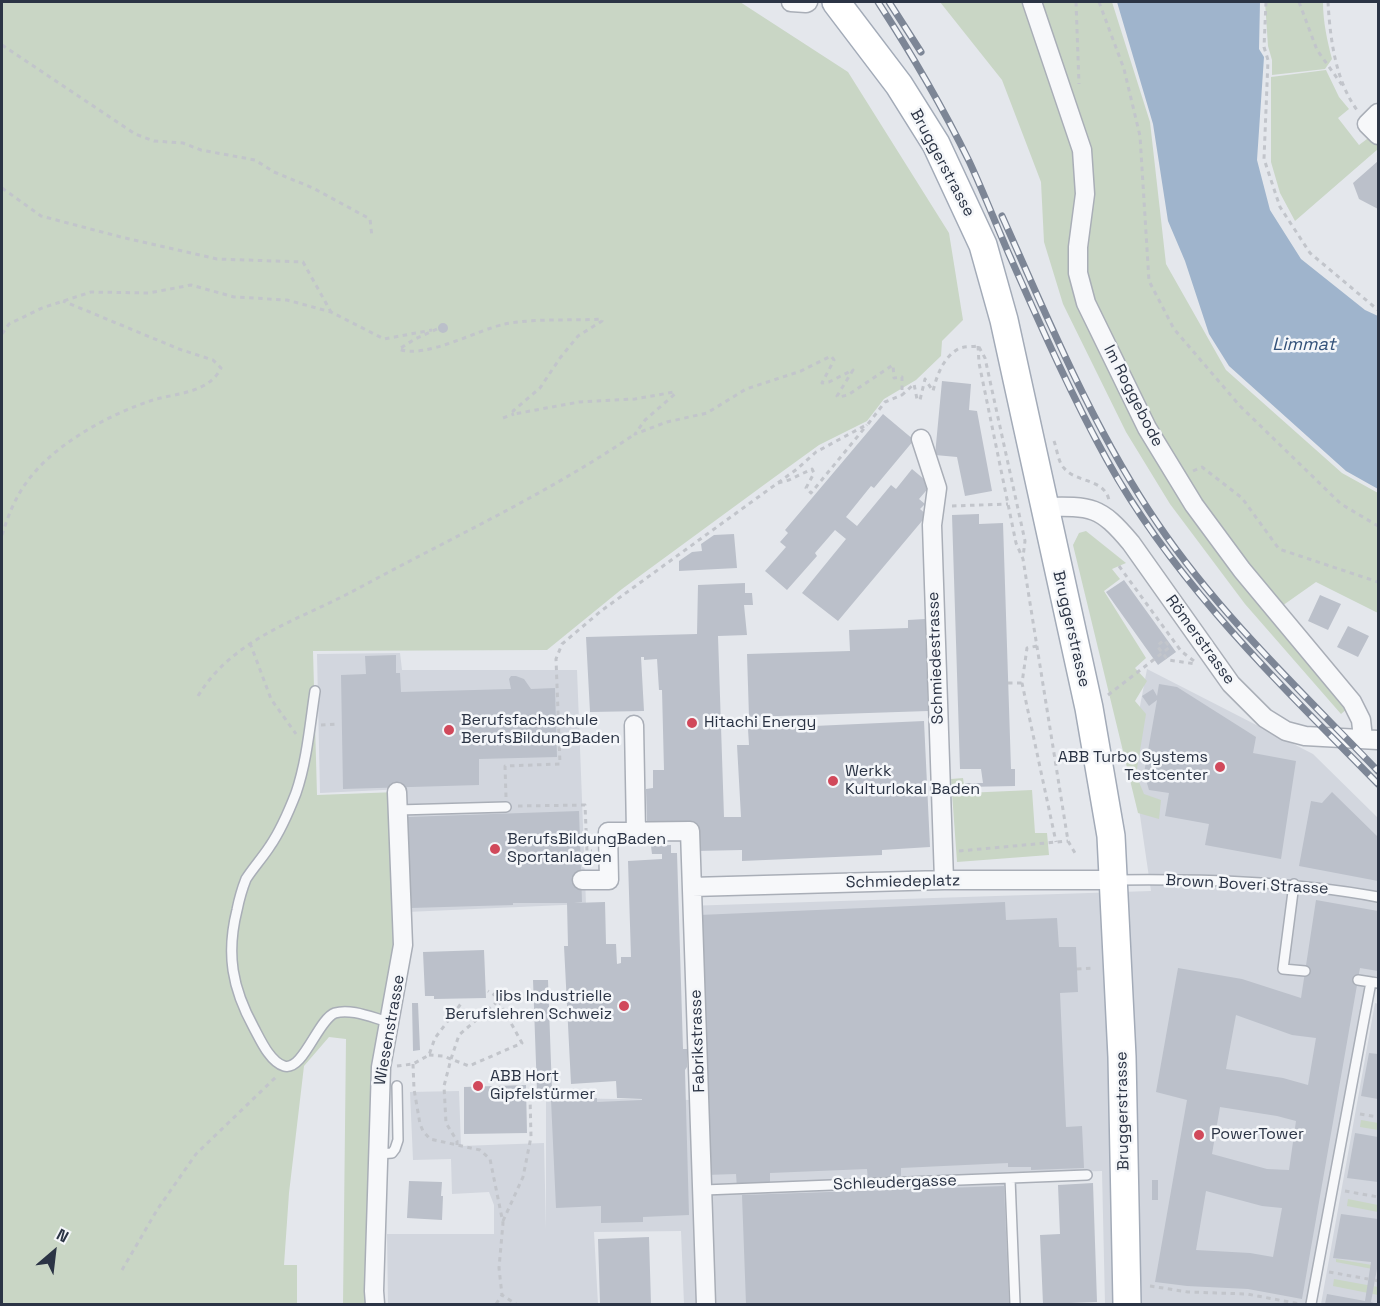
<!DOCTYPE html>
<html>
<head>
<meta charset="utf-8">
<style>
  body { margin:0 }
  #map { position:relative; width:1380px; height:1306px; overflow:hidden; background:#e4e7ec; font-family:"Space Grotesk",sans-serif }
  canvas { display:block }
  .frame { position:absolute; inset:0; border:3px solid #2b3445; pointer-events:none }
  .north { position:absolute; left:24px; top:1222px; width:60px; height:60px; -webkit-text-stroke:4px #f4f6f9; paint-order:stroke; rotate:28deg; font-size:16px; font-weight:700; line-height:24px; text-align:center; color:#2b3445 }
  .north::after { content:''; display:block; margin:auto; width:21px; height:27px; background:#2b3445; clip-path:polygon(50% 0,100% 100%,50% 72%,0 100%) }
</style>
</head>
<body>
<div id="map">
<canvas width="1380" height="1306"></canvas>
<div class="frame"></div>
<div class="north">N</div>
</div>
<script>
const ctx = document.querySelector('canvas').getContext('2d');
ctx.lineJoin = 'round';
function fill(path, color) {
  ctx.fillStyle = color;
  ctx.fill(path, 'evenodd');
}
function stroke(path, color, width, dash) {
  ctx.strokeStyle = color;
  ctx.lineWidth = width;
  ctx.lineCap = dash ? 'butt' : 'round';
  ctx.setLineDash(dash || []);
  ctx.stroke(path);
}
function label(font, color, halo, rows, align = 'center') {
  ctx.font = font + ' "Space Grotesk",sans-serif';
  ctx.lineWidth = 5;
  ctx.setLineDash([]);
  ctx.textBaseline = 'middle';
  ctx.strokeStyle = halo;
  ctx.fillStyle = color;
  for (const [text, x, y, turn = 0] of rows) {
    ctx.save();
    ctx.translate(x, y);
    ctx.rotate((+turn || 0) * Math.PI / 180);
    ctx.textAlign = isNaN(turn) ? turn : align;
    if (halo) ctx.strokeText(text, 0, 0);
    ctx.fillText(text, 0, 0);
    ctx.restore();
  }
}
const built = new Path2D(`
  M400 653 402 670H577L586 904 407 912 404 789 320 793 317 654Z
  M1147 669 1313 754 1378 818V976H1373L1314 1304H1105L1102 1171 1016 1174 1019 1304H684L681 1231 594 1232 598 1304H388L387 1234H494V1205L489 1192 452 1194 451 1159 413 1160 410 1092 459 1091 461 1146 544 1143 546 1230V1098L692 1100 686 906 1151 891 1131 754Z
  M1375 1003 1378 1004V1304H1321Z`);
const green = new Path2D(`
  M2 2H740L848 72 949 233 963 320 942 341 941 356 916 380 884 399 867 421 819 445 772 479 622 589 547 650 313 651 317 795 397 792 404 921 384 1044 375 1304H343L346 1039 329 1037 304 1066 289 1193 284 1265H297V1304H2Z
  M940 2H1112L1150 122 1166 264 1226 370 1342 473 1378 493V613L1316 582 1272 613 1348 708 1341 714 1245 604 1170 504 1126 432 1063 304 1044 242 1041 182 1002 80Z
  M1265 2H1323C1323 21 1327 40 1332 59L1325 69 1272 75V60L1268 46Z
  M1326 70 1339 97 1349 109 1338 118 1359 145 1371 136 1378 143V149L1295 221 1280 193 1271 162V77Z
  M1086 531 1126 563 1112 569 1120 579 1104 591 1146 658 1135 668 1147 681 1135 701 1146 714 1136 775 1144 794 1161 800 1159 819 1138 813 1073 545 1079 533Z
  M963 778 965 793 1032 790 1035 833H1047L1049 855 957 862 951 779Z
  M1361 1120 1378 1123V1130L1360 1127Z
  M1348 1199 1378 1205V1212L1347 1206Z
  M1336 1259 1378 1266V1270L1336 1262Z
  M1334 1279 1378 1287V1295L1333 1286Z`);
const water = new Path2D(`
  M1117 2H1260L1259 49 1264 57 1257 160 1270 210 1301 259 1365 310 1378 316V489L1346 471 1229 366 1209 334 1185 261 1168 221 1153 124Z`);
const building = new Path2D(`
  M1378 161V209L1359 199 1353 183Z
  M438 328a5 5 0 1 1 10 0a5 5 0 1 1-10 0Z
  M942 381 971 384 969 410 977 411 992 491 965 496 957 457 935 455Z
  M883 414 914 440 874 488 871 486 846 517 857 526 891 485 896 489 912 469 931 485 919 499 925 504 920 509 927 515 838 621 802 593 846 539 835 530 815 553 817 556 787 590 765 571 786 547 780 542 788 533 785 530Z
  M979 514V524L1003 523 1011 769H1015V786L966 787 965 783H983L981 769H960L952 515Z
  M734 534 737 568 679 571V561L692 552 702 551 701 544 714 535Z
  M1124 580 1176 652 1158 665 1106 592Z
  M745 583V593H752L753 605H744L747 635 718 636 724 817H741L737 745H749L748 729 924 721 930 847 882 850V855L742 861V850L695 851 694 824 647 825 646 789 653 788V770H664L662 690H659L657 659 644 660V657H641L644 711 590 712 586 637 697 634 698 585Z
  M1320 595 1341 604 1328 630 1308 621Z
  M925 619 928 711 749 717 747 654 850 651 849 630 908 628V620Z
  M1348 626 1369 636 1358 657 1337 647Z
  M396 655V673H400L401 692 511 689 509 679 511 676H516L524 679 531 689 555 688 557 757 479 759V785L343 789 341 675 366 674 365 656Z
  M1159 684 1177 687 1256 737 1253 753 1296 761 1281 859 1205 845 1209 824 1165 816 1169 793 1149 790 1144 773 1157 700 1149 706 1142 696 1153 689 1157 696Z
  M1332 792 1378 837V881L1299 866 1311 801 1322 803Z
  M579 811 582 902 574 903 605 902 606 944H616L617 964 621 963V957H631L628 861 662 859V854H652L651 846 671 845V853H677L683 1049H687V1067L685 1070 689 1215 643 1217V1222L601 1223V1206L556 1208 551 1100 597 1098V1102L642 1100V1099L617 1098 616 1081 571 1084 564 946H568L567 903H513V905L410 908 407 817Z
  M1316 900 1378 911V971L1360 968 1302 1299 1248 1289 1187 1286 1155 1282 1187 1100 1156 1092 1178 968 1242 979 1301 998ZM1236 1015 1292 1035 1316 1038 1308 1085 1283 1078 1226 1069ZM1220 1107 1277 1116 1296 1121 1289 1170 1267 1169 1212 1154ZM1206 1191 1262 1206 1282 1208 1273 1257 1250 1253 1196 1250Z
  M1005 902 1006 920 1057 918 1059 947H1076L1078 992 1060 993 1066 1127 1082 1126 1084 1168 1031 1170V1167H1008V1163L901 1168V1181L868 1182 867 1169 770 1173V1186L737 1188 736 1174 705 1175 699 915Z
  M484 950 486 998 434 999V996H425L423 952Z
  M533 980H548L552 1091H537Z
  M412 1003H418L420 1050 413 1051Z
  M1369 1053 1378 1054V1099L1361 1096Z
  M526 1085 527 1133 464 1134V1087Z
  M1355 1133 1378 1137V1182L1347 1178Z
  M1152 1180H1158V1200H1152Z
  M409 1181 442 1182 441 1196H443L442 1220 407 1218Z
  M1093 1183 1097 1302 1043 1304 1040 1235 1060 1234 1058 1185Z
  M1004 1186 1009 1304H746L742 1195Z
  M1341 1214 1378 1219V1263L1371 1302 1377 1304H1325L1327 1294 1365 1301 1371 1262 1333 1258Z
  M649 1237 651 1304H600L598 1239Z`);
const path = new Path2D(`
  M1076 2 1079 84
  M1099 2 1124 69 1140 136 1149 281 1174 329 1240 406 1341 504 1378 526
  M1266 2 1264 47 1268 60 1264 159 1280 207 1310 253 1378 310
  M1299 2 1317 50 1342 85
  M1328 2C1330 37 1335 80 1357 110
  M2 45 135 134 154 141 183 143 201 150 255 160 274 172 313 188 370 219 372 237
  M2 188 41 216 121 237 217 259 303 262 331 312
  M437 329 415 339 399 349C423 360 480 329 505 324 537 318 570 321 602 319V321L578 336 560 358 540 388 513 411 514 414 579 402 635 399 674 392 675 394 645 420 635 434 667 422 707 413 746 389 801 371 831 356 834 360 822 383 829 382 853 370 837 396 839 397 848 395 893 365 894 378 902 377V395L914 384 917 399 920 400 925 379 933 391C937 375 943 358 958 349 964 346 972 347 978 346
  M2 334 9 324 42 308 91 292 149 293 191 285 234 297 287 300 331 312 384 339 432 330
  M978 346 979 363 1016 543 1023 559 1068 841 1075 853
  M979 347 985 358 1025 541 1023 557
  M503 418 514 414
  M1054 441C1057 449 1058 462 1064 468 1076 483 1104 478 1109 500
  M1193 471 1202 467 1242 498 1279 549 1378 582
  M778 483 789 480 812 469 814 473 806 488 811 493 867 425
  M952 506 1008 504
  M2 535C7 519 13 503 22 489 48 447 107 415 153 400 177 393 209 393 221 368L213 360 179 349 63 301
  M1119 566 1181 651 1194 661
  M250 643 271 699 296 734
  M1037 646 1027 648 1022 683 1056 842
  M1008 683H1022
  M1108 695 1170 647 1164 640 1157 646 1168 660 1196 664
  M198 696C234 637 300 620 357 589 451 538 547 494 635 434
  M321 725 337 724
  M506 797 505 766 560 764 556 659 562 644 601 611 797 469 816 452 868 424 885 402 902 395
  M518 806 585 805 587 851H592
  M959 851 1068 841
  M1077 969 1095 968
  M429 1055 443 1056 469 1066 522 1043 496 996 488 991
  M413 1064 414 1089 420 1124 423 1131 430 1139 480 1150 490 1159 503 1223 499 1268 502 1295 516 1304
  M397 1066 413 1064 429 1055 435 1038 463 1001
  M1360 1114 1378 1117
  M457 1145V1141L446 1123 444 1086 451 1059 459 1035 498 1001
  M1345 1191 1378 1197
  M503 1221 523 1177 531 1137 530 1097
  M122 1270 157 1210 196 1154 277 1076
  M1329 1272 1368 1279
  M1375 1280 1378 1281
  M1150 1286 1188 1292 1247 1294 1300 1304
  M496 1304 502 1295`);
const service = new Path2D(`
  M315 691C310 724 307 761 296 793 289 811 281 830 270 846 263 857 253 868 246 879 242 889 239 900 237 910 226 954 232 988 254 1028 260 1039 270 1062 284 1066 303 1072 318 1019 335 1013 351 1008 373 1018 389 1022
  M398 810 506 807
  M1115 880C1203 879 1292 881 1378 897
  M1294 884 1283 969 1305 971
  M1358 980 1371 982
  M378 1154 392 1153 395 1149 398 1140 397 1086
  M1010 1179 1015 1304
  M704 1190 1087 1175
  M1311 1304 1371 982 1378 983`);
const minor = new Path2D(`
  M791 2 806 3 808 2
  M1032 2 1082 150 1085 194 1078 247V273L1086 303 1147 428 1194 505 1242 570 1352 702 1361 720 1363 738
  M1378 113 1367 124 1378 135
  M921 439 937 488 932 525 944 880
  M1044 507C1092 506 1100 506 1131 543L1231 684 1265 718 1286 731 1305 736 1378 740
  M634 725 636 832
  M582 880H609L608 832 690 831 706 1304
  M692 887 944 880H1115
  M375 1304 374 1291 381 1067 403 945 397 792`);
const primary = new Path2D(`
  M836 2 899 85 936 144 983 245 1004 320 1089 708 1111 836 1122 1057 1127 1304`);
const rail = new Path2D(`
  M878 2C911 53 942 106 969 161 983 191 995 222 1008 252 1039 322 1070 393 1107 460 1176 585 1280 684 1378 784
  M889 2 921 52
  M1002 216C1049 321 1093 429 1158 524 1220 615 1302 692 1378 771`);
const markers = [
  [692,723,6,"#d1495b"],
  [449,730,6,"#d1495b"],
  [1220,767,6,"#d1495b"],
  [833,781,6,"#d1495b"],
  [495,849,6,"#d1495b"],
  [624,1006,6,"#d1495b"],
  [478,1086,6,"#d1495b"],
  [1199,1135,6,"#d1495b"]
];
const streetNames = [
  ["Bruggerstrasse",942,163,62],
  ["Im Roggebode",1133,396,63],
  ["Bruggerstrasse",1071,629,77],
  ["Römerstrasse",1200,640,54],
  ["Schmiedestrasse",936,658,-92],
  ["Schmiedeplatz",903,882,-1],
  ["Brown Boveri Strasse",1247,885,3],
  ["Wiesenstrasse",390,1030,-80],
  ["Fabrikstrasse",698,1041,-92],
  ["Bruggerstrasse",1123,1111,-91],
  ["Schleudergasse",895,1183,-2]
];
const poiNames = [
  ["Berufsfachschule",461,721],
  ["BerufsBildungBaden",461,739],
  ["Hitachi Energy",704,723],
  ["ABB Turbo Systems",1208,758,"right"],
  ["Testcenter",1208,776,"right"],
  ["Werkk",845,772],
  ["Kulturlokal Baden",845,790],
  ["BerufsBildungBaden",507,840],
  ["Sportanlagen",507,858],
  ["libs Industrielle",612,997,"right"],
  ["Berufslehren Schweiz",612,1015,"right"],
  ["ABB Hort",490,1077],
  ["Gipfelstürmer",490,1095],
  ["PowerTower",1211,1135]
];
const waterNames = [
  ["Limmat",1304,345]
];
fill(built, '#d2d6de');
fill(green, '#c9d6c5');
fill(water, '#9fb4cc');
fill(building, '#bbc0ca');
stroke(service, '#a9aeb7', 12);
stroke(minor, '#a9aeb7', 21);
stroke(primary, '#a3abb8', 30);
stroke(path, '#c2c5cb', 3, [4.5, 4.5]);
stroke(service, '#f7f8fa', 9);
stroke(minor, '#f7f8fa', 18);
stroke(primary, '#fff', 27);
stroke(rail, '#7d8696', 7);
stroke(rail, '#f4f6f9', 4.5, [14]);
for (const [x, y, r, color] of markers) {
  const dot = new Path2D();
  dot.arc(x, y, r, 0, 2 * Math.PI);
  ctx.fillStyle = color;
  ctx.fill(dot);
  stroke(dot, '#f4f6f9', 2);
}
label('16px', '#2b3445', '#f4f6f9', streetNames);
label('16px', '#2b3445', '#f4f6f9', poiNames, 'left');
label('italic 18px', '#34527a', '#f4f6f9', waterNames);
</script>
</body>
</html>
